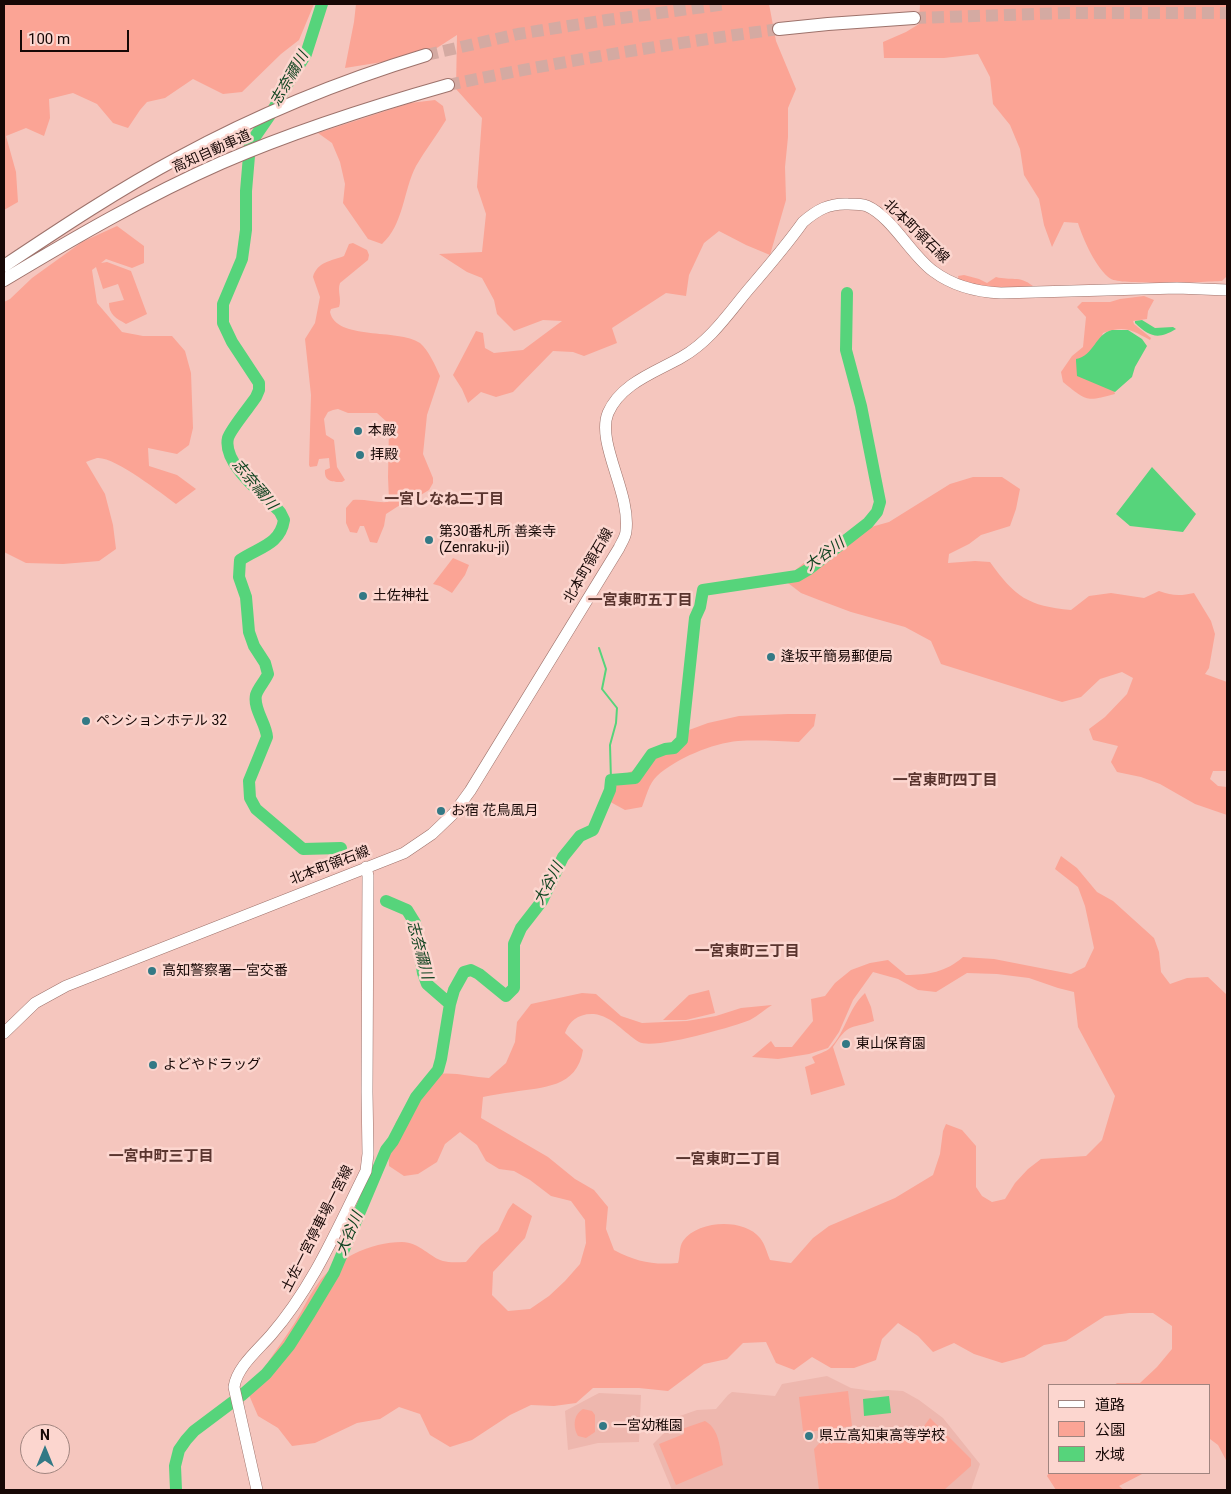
<!DOCTYPE html>
<html>
<head>
<meta charset="utf-8">
<style>
  body { margin:0 }
  #map { position:relative; width:1231px; height:1494px; overflow:hidden; background:#f5c6be; font-family:Roboto,"Noto Sans JP",sans-serif }
  canvas { display:block }
  .frame { position:absolute; inset:0; border:5px solid #170806; pointer-events:none }
  .legend { position:absolute; left:1048px; top:1384px; width:162px; height:90px; box-sizing:border-box; background:#fcd6cf; border:1px solid #a0847f; margin:0; padding:6px 9px; list-style:none; font-size:15px; color:#170806 }
  .legend li { display:flex; align-items:center; gap:10px; height:25px }
  .legend b { width:25px; border:1px solid #a0847f }
  .north { position:absolute; left:20px; top:1424px; width:50px; height:50px; box-sizing:border-box; background:#fcd6cf; border:1px solid #a0847f; border-radius:50%; rotate:0deg; font-size:14px; font-weight:700; line-height:20px; text-align:center; color:#170806 }
  .north::after { content:''; display:block; margin:auto; width:18px; height:22px; background:#337985; clip-path:polygon(50% 0,100% 100%,50% 72%,0 100%) }
  .scale { position:absolute; left:20px; top:30px; width:109px; height:22px; box-sizing:border-box; border:2px solid #170806; border-top:0; padding-left:6px; font-size:15px; line-height:18px; white-space:nowrap; color:#170806; -webkit-text-stroke:4px #fcd6cf; paint-order:stroke }
</style>
</head>
<body>
<div id="map">
<canvas width="1231" height="1494"></canvas>
<div class="frame"></div>
<ul class="legend">
<li><b style="height:6px;background:#fff"></b>道路</li>
<li><b style="height:14px;background:#fba495"></b>公園</li>
<li><b style="height:14px;background:#56d47b"></b>水域</li>
</ul>
<div class="north">N</div>
<div class="scale">100 m</div>
</div>
<script>
const ctx = document.querySelector('canvas').getContext('2d');
ctx.lineJoin = 'round';
function fill(path, color) {
  ctx.fillStyle = color;
  ctx.fill(path, 'evenodd');
}
function stroke(path, color, width, dash) {
  ctx.strokeStyle = color;
  ctx.lineWidth = width;
  ctx.lineCap = dash ? 'butt' : 'round';
  ctx.setLineDash(dash || []);
  ctx.stroke(path);
}
function label(font, color, halo, rows, align = 'center') {
  ctx.font = font + ' Roboto,"Noto Sans JP",sans-serif';
  ctx.lineWidth = 5;
  ctx.setLineDash([]);
  ctx.textBaseline = 'middle';
  ctx.strokeStyle = halo;
  ctx.fillStyle = color;
  for (const [text, x, y, turn = 0] of rows) {
    ctx.save();
    ctx.translate(x, y);
    ctx.rotate((+turn || 0) * Math.PI / 180);
    ctx.textAlign = isNaN(turn) ? turn : align;
    if (halo) ctx.strokeText(text, 0, 0);
    ctx.fillText(text, 0, 0);
    ctx.restore();
  }
}
const built = new Path2D(`
  M827 1376 851 1388 873 1391 887 1390 903 1391 919 1400 943 1418 980 1464 971 1490H672L653 1444 668 1429 677 1417 697 1410 716 1409 728 1395 732 1392 775 1396 782 1384Z
  M599 1393 641 1395 639 1442 598 1443 568 1450 565 1411Z`);
const green = new Path2D(`
  M4 4H314L299 40 281 54 242 92 223 94 193 79 165 98 147 102 140 110 128 128 113 123 97 104 73 93 49 99 50 118 44 136 26 128 6 136 16 172 18 202 4 210Z
  M356 4H769L776 41 796 89 788 108V137L785 167 786 200 770 255 746 245 719 231 704 243 689 275 686 296 666 293 612 328 617 343 584 356 573 352 553 351 513 392 496 397 481 392 468 403 462 389 453 375 476 331 483 333 485 348 494 353 523 350 562 321 543 320 514 331 497 314 494 300 482 278 467 272 439 254 482 252 486 214 477 187 482 118 456 89 457 35 426 55 345 68 354 22Z
  M920 4H1227V276L1222 281C1205 282 1121 285 1111 279 1096 269 1083 239 1078 223L1064 222 1052 247 1044 225 1039 199 1024 175 1020 149 1010 125 993 104 990 77 978 54 944 58H884L883 42 906 32 919 24Z
  M435 100 443 106 446 120C437 135 425 150 416 166 403 191 404 224 382 244L368 239 343 203 345 184 340 162 332 143 318 133 410 103Z
  M117 226 144 246V263L132 268 106 259 101 263 107 262 131 271 147 314 126 324C116 318 109 315 109 303L124 300 118 284 103 289 96 267 92 270 97 303 122 332 143 336H172L185 351 191 373 193 428 189 445 177 454 148 448 149 466 177 475 196 489 176 504C161 493 114 456 97 458 93 459 89 461 86 462L105 494 113 525 116 549 99 561 63 564 26 563 4 552V302L10 299 32 278 82 242Z
  M353 243 367 250 369 255 368 260 340 283C337 291 342 299 339 307L331 309 330 312C336 341 398 328 420 343 429 351 435 365 440 376L427 415 423 454 433 478V483L429 490 409 502 400 505 386 514 384 526 377 543 370 542 364 526H360L357 533 350 532 346 523V508L353 500C366 499 376 503 388 502L389 500 388 477 389 426 388 423 377 413H348L338 409 333 410 328 412 324 419 326 435 334 440 337 467 345 480 342 482C333 482 324 482 325 470L330 468 329 458 319 459 317 466 310 467 309 465 311 395 305 339 315 323 320 297 313 277C317 262 331 261 344 256L349 244Z
  M964 275 979 279 987 283 996 277C1011 281 1019 275 1033 286L1030 288H987L959 281 958 276Z
  M1144 296 1154 300 1148 311 1147 319 1133 321 1134 324 1151 338 1150 340C1131 330 1125 325 1103 333L1099 343 1115 394C1085 402 1087 401 1063 382L1061 372 1072 356 1083 347 1086 317 1077 307 1082 302H1110L1120 299Z
  M973 477H1002L1020 489 1016 509 1010 526 981 535 969 544 949 554 948 563 975 561 990 562C1015 597 1028 606 1071 610L1089 596 1111 593 1144 598 1159 591C1172 596 1181 596 1194 593L1211 621 1215 634 1209 668 1205 674 1227 682V771H1213L1210 779 1218 786 1227 787V815L1195 804 1160 784 1141 777 1117 772 1111 762 1118 746 1093 740 1089 729 1105 717 1127 694 1133 678 1122 672 1100 679 1081 697 1062 702 941 664 931 641 905 627 851 612 819 600 801 593 784 580 805 562 864 529 889 522 950 484Z
  M453 558 469 565 465 575 452 593 440 586 433 584Z
  M788 714H816L814 726 799 742C779 741 758 740 738 741 713 743 675 759 657 776 649 783 646 797 642 807L625 810 605 799 613 779 632 771 660 752 674 745 689 730 708 723 739 716Z
  M1061 856 1077 868 1097 892 1113 901 1154 938 1159 952 1161 972 1170 984 1187 978 1208 977 1227 995V1462L1218 1445 1210 1439V1385H1114L1117 1383H1140L1157 1367 1172 1349V1326L1153 1313H1129L1105 1316 1066 1341 1044 1345 1024 1357 1002 1363 974 1354 954 1343 933 1352 918 1336 898 1323 882 1339 876 1360 854 1368H831L812 1357 794 1370 776 1363 766 1342 743 1343 727 1359 704 1364 668 1391 639 1388H593L576 1403 554 1406 531 1405 510 1415 472 1440 450 1447 430 1435 420 1414 399 1407 380 1419 357 1423 315 1443 292 1446 278 1428 258 1416 249 1395C262 1368 278 1349 294 1324 302 1312 308 1297 317 1285 334 1259 371 1242 402 1242 419 1242 431 1258 443 1261 450 1263 459 1262 466 1262L481 1245 498 1231 508 1210 513 1203 532 1216 525 1238 493 1272 492 1295 508 1311 530 1309 549 1296 565 1281 580 1264 586 1243 585 1220 571 1201 551 1196 530 1180 514 1171 499 1169 486 1161 477 1145 460 1132 445 1144 437 1162 418 1174 404 1176 389 1166 388 1143 396 1122 408 1103 433 1081 438 1074C455 1072 472 1077 489 1078L506 1063 515 1042 517 1022 531 1004 582 993 596 994 621 1016 642 1023 687 1021 716 1016 741 1008 772 1005C765 1009 758 1016 750 1020 732 1027 654 1050 639 1042 624 1033 612 1016 594 1014 579 1013 569 1021 565 1033L583 1050C577 1088 543 1087 513 1092 503 1093 493 1095 483 1097L481 1118 548 1157 575 1179 594 1190 608 1207 606 1229 614 1250C637 1262 652 1265 678 1263 680 1257 679 1246 683 1241 698 1220 744 1218 760 1238 765 1244 767 1253 770 1260L791 1263 813 1238 829 1226 895 1198 933 1175 940 1154 943 1131 946 1124 962 1130 976 1146V1187L982 1196 992 1202 1005 1199 1015 1183 1028 1169 1041 1159 1086 1156 1102 1140 1115 1096 1078 1027 1074 992 1058 988 1029 978 997 974 967 973 936 992 918 990 898 979 873 972 853 1000 839 1032 828 1048 809 1054 778 1059 752 1057 771 1041 775 1047H792L813 1021 811 999 825 996 835 983 851 970 870 963 888 960 906 975C928 975 946 972 963 957L994 959 1071 974 1085 967 1094 948 1085 906 1078 887 1055 869Z
  M709 990 715 1013 686 1020H663L689 995Z
  M865 993 871 1007 874 1021C848 1030 850 1022 833 1047L845 1085 811 1095 805 1067 815 1063 812 1057C817 1054 826 1052 830 1048 846 1032 847 1010 865 993Z
  M848 1391 852 1426 808 1432 803 1431 799 1397Z
  M583 1409 592 1411 595 1415V1432L586 1438 578 1436C573 1427 573 1415 583 1409Z
  M930 1418 971 1459V1466L944 1490H819L814 1449 827 1435 924 1426Z
  M705 1421C720 1429 720 1450 723 1465L676 1485 659 1444 684 1434 682 1429Z
  M1050 1471V1473H1144L1119 1486 1124 1490H1056L1047 1476Z`);
const water = new Path2D(`
  M1142 320 1155 328 1173 327 1176 329C1158 340 1150 337 1135 323V321Z
  M1112 330H1128L1142 339 1147 346 1135 367 1132 377 1115 392 1077 376 1076 361V359C1094 356 1095 334 1112 330Z
  M1152 467 1196 514 1183 532 1130 526 1116 514Z
  M889 1396 891 1413 864 1416 863 1399Z`);
const stream = new Path2D(`
  M599 648 606 669 602 689 617 708 616 723 610 745 611 780`);
const river = new Path2D(`
  M322 4 306 54 288 83 272 112 250 144 246 191V230L242 259 223 304V323L232 342 259 383V390L256 397C250 406 230 430 228 438 222 464 264 495 280 512L284 520C280 545 259 547 240 560L239 577 246 597 249 632 254 646 265 663 268 674C265 681 258 688 256 695 253 709 266 723 267 737L249 781 250 798 256 809 303 849 341 848
  M386 901 407 910 415 923 423 973 427 984 450 1004
  M176 1490 175 1466 179 1450 186 1440 194 1431 242 1395 266 1374 289 1346 310 1313 334 1273 386 1150 393 1141 416 1097 438 1070 441 1059 450 1004 454 990 464 972 471 970 479 974 506 996 514 988V944L521 928 542 901 563 857 580 836 593 830 610 790 611 780 635 778 652 754 665 749 674 748 682 740 695 618 700 607 703 590 797 576 809 569 868 523 877 512 880 502 861 406 846 350 847 293`);
const highwayTunnel = new Path2D(`
  M914 18 1066 13H1227
  M426 55 518 34 607 20 726 4
  M448 85C557 62 667 44 779 29`);
const major = new Path2D(`
  M4 1033 35 1003 66 986 404 853 432 834 454 813 470 791 619 548C622 542 626 536 626 531 631 493 596 443 608 413 621 383 656 372 682 357 710 341 728 314 748 290 767 268 786 246 803 222 817 210 829 203 848 204 854 204 862 204 867 206 892 217 911 255 933 271 953 286 977 292 1001 293L1177 288 1227 290
  M257 1490 234 1387C237 1367 258 1350 271 1335 313 1287 338 1227 366 1171L368 1154 367 1092 368 876 366 867`);
const highway = new Path2D(`
  M779 29 828 24 914 18
  M4 266C61 228 118 190 178 158 257 115 340 81 426 55
  M4 280C74 238 146 196 221 163 295 131 370 107 448 85`);
const markers = [
  [358,431,5,"#337985"],
  [360,455,5,"#337985"],
  [429,540,5,"#337985"],
  [363,596,5,"#337985"],
  [771,657,5,"#337985"],
  [86,721,5,"#337985"],
  [441,811,5,"#337985"],
  [152,971,5,"#337985"],
  [846,1044,5,"#337985"],
  [153,1065,5,"#337985"],
  [603,1426,5,"#337985"],
  [809,1436,5,"#337985"]
];
const streetNames = [
  ["高知自動車道",212,152,-24],
  ["北本町領石線",916,232,44],
  ["北本町領石線",589,566,-60],
  ["北本町領石線",330,866,-21],
  ["土佐一宮停車場一宮線",318,1229,-63]
];
const poiNames = [
  ["本殿",368,431],
  ["拝殿",370,455],
  ["第30番札所 善楽寺",439,532],
  ["(Zenraku-ji)",439,548],
  ["土佐神社",373,596],
  ["逢坂平簡易郵便局",781,657],
  ["ペンションホテル 32",96,721],
  ["お宿 花鳥風月",451,811],
  ["高知警察署一宮交番",162,971],
  ["東山保育園",856,1044],
  ["よどやドラッグ",163,1065],
  ["一宮幼稚園",613,1426],
  ["県立高知東高等学校",819,1436]
];
const waterNames = [
  ["志奈禰川",290,79,-60],
  ["志奈禰川",254,485,50],
  ["大谷川",825,555,-36],
  ["大谷川",549,884,-62],
  ["志奈禰川",419,950,75],
  ["大谷川",350,1234,-67]
];
const neighbourhoodNames = [
  ["一宮しなね二丁目",444,500],
  ["一宮東町五丁目",640,601],
  ["一宮東町四丁目",945,781],
  ["一宮東町三丁目",747,952],
  ["一宮中町三丁目",161,1157],
  ["一宮東町二丁目",728,1160]
];
fill(built, '#eeb7ae');
fill(green, '#fba495');
fill(water, '#56d47b');
stroke(stream, '#56d47b', 2);
stroke(river, '#56d47b', 12);
stroke(highwayTunnel, '#d4aaa2', 12, [12, 6]);
stroke(major, '#9d726b', 12);
stroke(highway, '#9d726b', 14);
stroke(major, '#fff', 11);
stroke(highway, '#fff', 12);
for (const [x, y, r, color] of markers) {
  const dot = new Path2D();
  dot.arc(x, y, r, 0, 2 * Math.PI);
  ctx.fillStyle = color;
  ctx.fill(dot);
  stroke(dot, '#fcd6cf', 2);
}
label('14px', '#170806', '#fcd6cf', streetNames);
label('14px', '#170806', '#fcd6cf', poiNames, 'left');
label('italic 15px', '#114421', '#fcd6cf', waterNames);
label('bold 15px', '#5a352f', '#fcd6cf', neighbourhoodNames);
</script>
</body>
</html>
